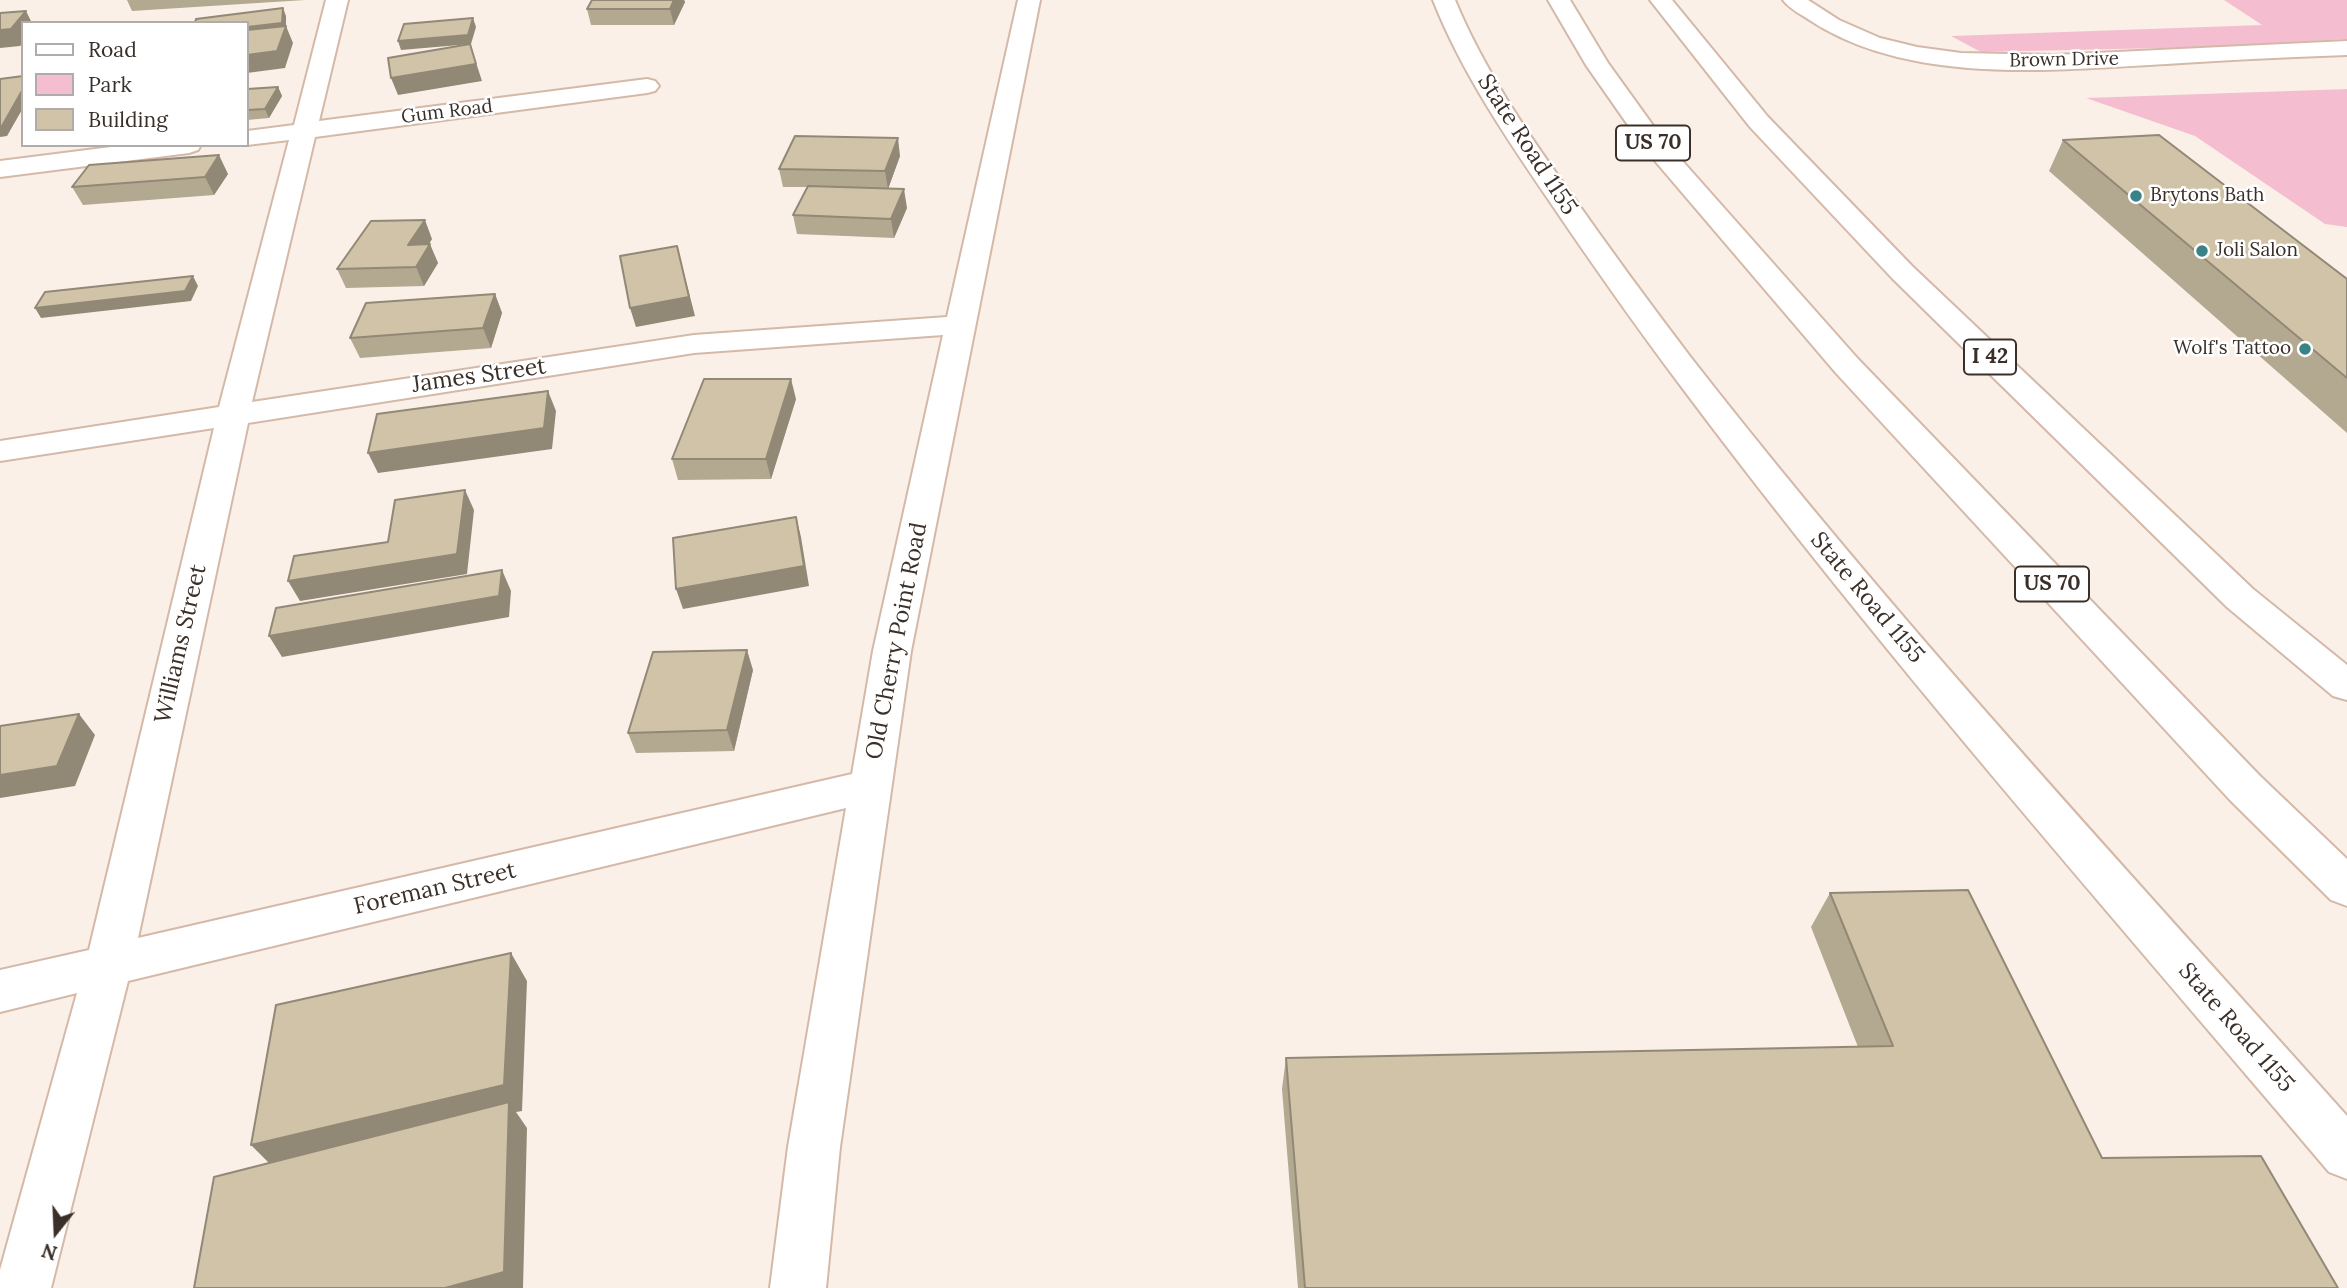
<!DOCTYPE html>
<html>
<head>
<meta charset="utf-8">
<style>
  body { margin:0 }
  #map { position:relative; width:2347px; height:1288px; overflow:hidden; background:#fbf0e8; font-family:Lora,serif }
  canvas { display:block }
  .legend { position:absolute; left:21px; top:21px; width:228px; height:126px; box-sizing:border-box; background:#fff; border:2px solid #b0aca9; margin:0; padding:9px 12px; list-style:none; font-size:21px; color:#3a3029 }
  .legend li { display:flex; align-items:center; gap:14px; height:35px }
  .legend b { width:35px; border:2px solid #b0aca9 }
  .north { position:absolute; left:21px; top:1197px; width:70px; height:70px; -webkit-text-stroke:5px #fff; paint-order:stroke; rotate:198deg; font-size:19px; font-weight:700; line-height:28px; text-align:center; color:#3a3029 }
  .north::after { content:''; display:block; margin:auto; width:24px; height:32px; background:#3a3029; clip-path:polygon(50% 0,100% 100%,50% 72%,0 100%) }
</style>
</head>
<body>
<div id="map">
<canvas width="2347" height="1288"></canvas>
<ul class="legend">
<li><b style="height:9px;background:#fff"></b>Road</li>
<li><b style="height:19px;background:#f5bed0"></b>Park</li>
<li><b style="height:19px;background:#d0c3a8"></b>Building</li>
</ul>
<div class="north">N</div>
</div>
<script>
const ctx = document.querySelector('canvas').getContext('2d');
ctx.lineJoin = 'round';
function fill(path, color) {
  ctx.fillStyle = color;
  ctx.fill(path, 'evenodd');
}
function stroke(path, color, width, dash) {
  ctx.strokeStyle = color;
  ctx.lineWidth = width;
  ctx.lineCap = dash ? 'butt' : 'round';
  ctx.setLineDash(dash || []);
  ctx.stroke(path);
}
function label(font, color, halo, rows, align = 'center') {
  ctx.font = font + ' Lora,serif';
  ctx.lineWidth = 5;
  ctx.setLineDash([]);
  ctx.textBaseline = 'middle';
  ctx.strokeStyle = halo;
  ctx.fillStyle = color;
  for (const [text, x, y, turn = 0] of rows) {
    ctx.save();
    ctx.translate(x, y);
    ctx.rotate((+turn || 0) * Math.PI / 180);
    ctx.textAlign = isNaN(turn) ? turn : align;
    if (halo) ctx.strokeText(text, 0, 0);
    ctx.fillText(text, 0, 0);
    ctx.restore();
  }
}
const green = new Path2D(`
  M2224 0H2347V39L2209 47 1981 52 1951 36 2262 25Z
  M2347 89V227L2325 224 2195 136 2086 98Z`);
const minor = new Path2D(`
  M326 0H348L319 121 647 79 655 81 659 86 655 91 647 93 315 137 252 402 694 335 947 317 1018 0H1040L911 651 840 1147 826 1288H770L788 1147 846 808 128 981 51 1288H0V1270L77 993 0 1012V970L89 950 214 428 0 461V441L219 407 289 140 247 145V131L294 125ZM943 335 873 651 852 774 138 938 248 423 694 353Z
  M1433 0H1455C1483 68 1526 131 1569 191 1609 248 1650 304 1692 359 1897 622 2125 867 2347 1116V1179L2329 1172C2108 911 1881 654 1677 381 1632 321 1590 261 1548 199 1505 136 1461 71 1433 0Z
  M1783 0H1808L1839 20 1880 38 1917 47 1961 53 2054 55 2347 41V55C2287 57 2227 60 2166 64 2053 70 1908 86 1808 19 1800 14 1789 8 1783 0Z
  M127 145H201L198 150 189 153 0 177V161Z`);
const highway = new Path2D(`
  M1548 0H1570L1608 63 1662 138 1858 359 2260 776 2347 859V906L2331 900 2230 800 1836 373 1644 148 1586 65Z
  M1650 0H1672L1768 117 1912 266 2253 589 2347 665V700L2333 696 2227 607 1892 278 1750 127Z`);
const wall = new Path2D(`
  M127 0H305L132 11Z
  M592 0H684L685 2 674 25H591L587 9Z
  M278 87 282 96 269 118 247 120V89Z
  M2063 140 2347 279V433L2049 171Z
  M900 156 888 189 907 208 894 238 797 234 793 215 807 187H783L779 169Z
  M228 174 214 195 83 205 72 187Z
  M432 239 429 244 438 263 424 286 346 288 337 269Z
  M495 294 502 313 491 348 360 358 350 338Z
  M796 399 771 479 678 480 672 459Z
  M753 670 734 751 636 753 628 733Z
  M1830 893 2102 1158 2338 1288H1298L1282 1089 1286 1058 1858 1047 1811 927Z`);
const shadedWall = new Path2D(`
  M674 0H684L685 2 674 25 670 9Z
  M283 8 286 16V26L293 43 285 68 247 73V27Z
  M26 11 32 23H23V43L20 46 0 48V30Z
  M473 18 476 27 471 44 401 50 398 41Z
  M470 44 482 81 398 95 391 78Z
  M278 87 282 96 269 118 265 109Z
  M23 89V108L7 136 0 137V127Z
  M898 138 900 156 888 189 885 171Z
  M219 155 228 174 214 195 205 177Z
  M904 189 907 208 894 238 891 219Z
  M425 220 432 239 416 264 408 245Z
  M430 244 438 263 424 286 416 267Z
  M677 246 695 316 636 327 630 308Z
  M193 276 198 286 191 301 41 318 35 308Z
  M495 294 502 313 491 348 483 328Z
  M791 379 796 399 771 479 766 459Z
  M548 391 556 411 552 449 378 473 368 453Z
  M465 490 474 510 467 574 300 601 288 581 457 554Z
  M796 517 801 537 809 586 683 609 676 589Z
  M502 570 511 591 509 617 282 657 269 636Z
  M747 650 753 670 734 751 727 730Z
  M79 714 95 735 75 786 0 798V775Z
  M511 953 527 981 522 1111 516 1112 527 1128 523 1288H445L276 1170 251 1145Z`);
const building = new Path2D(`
  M592 0H674L670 9H587Z
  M283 8 282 23 247 27V23H195L196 19Z
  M26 11 11 29 0 30V13Z
  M473 18 468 35 398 41 404 24Z
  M286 26 277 51 247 55V30Z
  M470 44 476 64 391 78 388 58Z
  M23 76V89L2 126 0 127V79Z
  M278 87 265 109 247 110V89Z
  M2159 135 2347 279V378L2063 140Z
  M795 136 898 138 885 171 779 169Z
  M219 155 205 177 72 187 89 165Z
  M808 186 904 189 891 219 793 215Z
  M425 220 408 245 430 244 416 267 337 269 371 221Z
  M677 246 689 297 630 308 620 256Z
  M193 276 185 291 35 308 45 292Z
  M495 294 483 328 350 338 366 303Z
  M704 379H791L766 459H672Z
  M548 391 544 428 368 453 377 414Z
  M465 490 457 554 288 581 294 556 388 542 395 500Z
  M796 517 804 566 676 589 673 538Z
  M502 570 499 596 269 636 276 608Z
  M747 650 727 730 628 733 653 652Z
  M79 714 57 766 0 775V726Z
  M1968 890 2102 1158 2261 1156 2338 1288H1305L1286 1058 1893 1046 1830 893Z
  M511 953 504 1085 251 1145 276 1005Z
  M509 1102 504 1272 445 1288H194L214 1177Z`);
const markers = [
  [2136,196,7,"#398286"],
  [2202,251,7,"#398286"],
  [2305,349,7,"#398286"]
];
const farStreetnames = [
  ["Brown Drive",2064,60,-1],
  ["Gum Road",447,112,-7]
];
const farPoinames = [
  ["Brytons Bath",2150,196],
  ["Joli Salon",2216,251],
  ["Wolf's Tattoo",2291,349,"right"]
];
const shields = [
  [1653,143,74],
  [1990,357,52],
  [2052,584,74]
];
const shieldNames = [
  ["US 70",1653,143],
  ["I 42",1990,357],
  ["US 70",2052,584]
];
const streetNames = [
  ["State Road 1155",1527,145,57],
  ["James Street",479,376,-8],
  ["State Road 1155",1867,598,50],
  ["Old Cherry Point Road",897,641,-79],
  ["Williams Street",181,644,-77],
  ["Foreman Street",435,889,-13],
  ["State Road 1155",2236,1028,49]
];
fill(green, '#f5bed0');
stroke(minor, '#d4b9a8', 4);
stroke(highway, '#d4b9a8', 4);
fill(minor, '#fff');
fill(highway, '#fff');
fill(wall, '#b3a890');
fill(shadedWall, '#928876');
fill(building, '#d0c3a8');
stroke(building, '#928876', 2);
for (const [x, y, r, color] of markers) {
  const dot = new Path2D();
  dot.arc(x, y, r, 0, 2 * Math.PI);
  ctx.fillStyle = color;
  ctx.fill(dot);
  stroke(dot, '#fff', 2.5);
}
label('19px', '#3a3029', '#fff', farStreetnames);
label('19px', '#3a3029', '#fff', farPoinames, 'left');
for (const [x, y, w] of shields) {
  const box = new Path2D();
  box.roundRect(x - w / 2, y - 17.5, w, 35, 5);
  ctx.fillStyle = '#fff';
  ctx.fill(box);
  stroke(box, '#3a3029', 2);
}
label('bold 21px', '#3a3029', null, shieldNames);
label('23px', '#3a3029', '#fff', streetNames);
</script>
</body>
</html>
